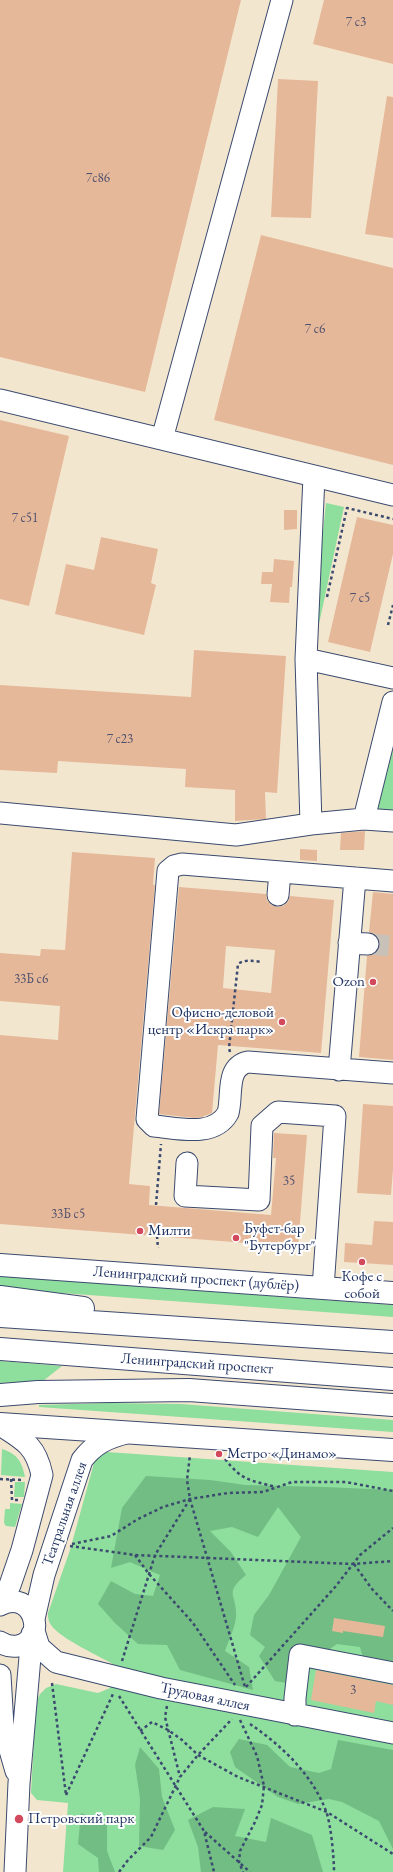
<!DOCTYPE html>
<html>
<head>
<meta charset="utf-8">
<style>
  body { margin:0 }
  canvas { display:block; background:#f3e6ce }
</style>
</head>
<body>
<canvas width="393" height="1872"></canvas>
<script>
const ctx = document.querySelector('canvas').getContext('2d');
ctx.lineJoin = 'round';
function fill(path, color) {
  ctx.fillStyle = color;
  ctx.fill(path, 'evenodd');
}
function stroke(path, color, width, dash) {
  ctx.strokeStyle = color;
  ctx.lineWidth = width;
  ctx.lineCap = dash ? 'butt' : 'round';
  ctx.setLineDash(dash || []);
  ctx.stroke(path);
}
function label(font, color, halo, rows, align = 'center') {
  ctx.font = font + ' "EB Garamond",serif';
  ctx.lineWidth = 4;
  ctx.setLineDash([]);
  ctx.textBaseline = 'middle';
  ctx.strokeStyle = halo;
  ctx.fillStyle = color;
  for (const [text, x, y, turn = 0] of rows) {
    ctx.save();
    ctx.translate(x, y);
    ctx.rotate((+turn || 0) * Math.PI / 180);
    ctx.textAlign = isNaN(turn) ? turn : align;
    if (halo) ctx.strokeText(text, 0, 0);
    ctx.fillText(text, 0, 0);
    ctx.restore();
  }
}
const green = new Path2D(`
  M326 503 344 507 316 638H312Z
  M393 744V811H380L377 806Z
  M0 1276 393 1305V1317L19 1290 0 1288Z
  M0 1361 62 1366 43 1381 0 1383Z
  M108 1403 181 1404 393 1420V1432L39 1407V1405Z
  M2 1449C17 1454 22 1461 25 1477L1 1475Z
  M107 1452 393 1472V1872H63L68 1803 37 1800 31 1793 36 1702 40 1694 46 1688 56 1684 98 1693 110 1688 115 1665C101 1657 59 1638 51 1625 48 1621 48 1617 48 1613L70 1550 94 1463 100 1455Z
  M15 1482H25L24 1497H14Z
  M10 1503 22 1504 15 1527 6 1526 4 1523 5 1509H10Z`);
const forest = new Path2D(`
  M146 1476 210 1480 245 1485 325 1487 393 1490V1676L363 1658 360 1647 337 1644 310 1663 299 1685 275 1681 259 1656 265 1647 250 1635 254 1615 269 1595 301 1537 278 1507 258 1537 232 1527 210 1531 231 1552 246 1575C223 1594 237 1593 236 1616 236 1625 228 1642 225 1651L249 1667 253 1690 180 1670 167 1645 138 1644 115 1623 98 1604 111 1581 135 1594 153 1596 160 1575 130 1562 111 1568 122 1508Z
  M239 1739 267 1745 290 1767 319 1773 331 1769 338 1740 393 1750V1849L379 1821 342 1802 329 1799 298 1804 278 1797 235 1767 230 1752Z
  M140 1747 159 1769 162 1797 175 1830 163 1850 139 1846 140 1798 135 1765Z
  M213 1807 245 1809 235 1836 266 1842 271 1818 312 1835 323 1872H201L198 1847 188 1820Z
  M81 1813 107 1823V1851L115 1872H99L98 1858 78 1844Z`);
const building = new Path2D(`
  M0 0H241L145 392 0 357Z
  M324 0H393V64L313 44Z
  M278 79 318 81 311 218 271 217Z
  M387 96 393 97V238L365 234Z
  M261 235 393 268V465L214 420Z
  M0 420 69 436 29 606 0 599Z
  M284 510H297V529L284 530Z
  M357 517 393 525V554L370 652 328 642Z
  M101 537 158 549 151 583 156 585 144 635 55 614 66 564 94 570Z
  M274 559 294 561 292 587H290L289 603 270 602 272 584H261L262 572H273Z
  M194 650 286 656 277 793 265 792 266 819 235 821V790L185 787 186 769 58 761 57 773 0 770V685L191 697Z
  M365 831 364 850H340L341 833Z
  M300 849 317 850V861L300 860Z
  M72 852 155 858 153 885H155L129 1184 150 1186 149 1205 271 1215 276 1158H273L274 1133 307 1135 298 1247 0 1224V1035L58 1040 60 1006 0 1001V953L40 956 41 949 65 950Z
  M179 887 266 894 267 900 271 905 277 907 283 906 288 902 290 896 334 900 321 1053 218 1045 212 1113 202 1117 194 1118 159 1114ZM226 946 275 950 271 993 223 988Z
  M373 892 393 894V1060L359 1057 367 956 374 954 378 951 380 945 378 938 375 934 369 932Z
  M363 1104 393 1106V1169L391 1195 357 1193Z
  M374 1221 393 1222V1265L344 1262 345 1243 372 1245Z
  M334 1618 385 1626 383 1637 343 1631V1633L332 1631Z
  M316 1670 393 1685V1705L376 1701 374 1713 311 1700Z`);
const minorTunnel = new Path2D(`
  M368 944 393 946`);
const path = new Path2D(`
  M327 597 347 508 393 519
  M388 625 393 605
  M230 1052 229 1048 238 964C245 959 253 961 262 962
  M156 1205 161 1144
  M157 1236 158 1248
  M225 1459C242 1481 250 1480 276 1487
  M0 1479 23 1480
  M11 1479 12 1500H19
  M190 1499 245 1687
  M72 1544 111 1536 138 1519 163 1507 190 1499 228 1493 263 1492 292 1482H346L393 1491
  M70 1546 135 1555 208 1558 353 1564 393 1561
  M135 1555 149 1574 193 1623 235 1685
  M354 1564 372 1589 393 1611
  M122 1661 155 1555 190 1499 187 1480 190 1455
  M52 1683 66 1795
  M246 1687 336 1586 360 1555 393 1528
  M119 1696 204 1831 214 1872
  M167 1706 165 1717 180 1777
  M240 1720 257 1756 264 1786 262 1805 255 1822 240 1851 239 1862 243 1872
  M250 1724C281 1745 312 1774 326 1811 331 1824 334 1858 334 1872
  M140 1731 152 1722 168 1730 182 1740 198 1755 238 1777 327 1812 393 1854
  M66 1795 113 1694
  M205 1832 250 1872
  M119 1872 128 1860 151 1837 180 1777 198 1755 232 1719`);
const minor = new Path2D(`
  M0 400 393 495
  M162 439 282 0
  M314 476 306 659 393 678
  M306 659 311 824
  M0 813 236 835 311 824 364 819 393 821
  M364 819 393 702
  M393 881 182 864 174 866 168 871 147 1119 154 1126C178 1128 214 1138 228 1113 233 1096 225 1067 248 1062L393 1073
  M278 895 280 872
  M349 943 368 944
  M339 1070 355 878
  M187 1163 185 1196 259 1200 262 1126 278 1112 335 1116 323 1288
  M0 1425C24 1440 36 1446 42 1475L22 1550 10 1585 0 1605
  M0 1605C33 1588 49 1639 18 1646 12 1647 6 1646 0 1642
  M34 1619 44 1575 82 1460C94 1444 107 1438 126 1433
  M34 1631 39 1647 56 1662 161 1688 393 1733
  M0 1675 3 1726 16 1771
  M295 1715V1698L300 1655 393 1673
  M15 1872 19 1783 32 1634`);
const major = new Path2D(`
  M0 1265 393 1293
  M0 1297 83 1308
  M0 1316 393 1342
  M0 1349 393 1379
  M0 1395 38 1392 189 1390 393 1405
  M0 1424 393 1450`);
const markers = [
  [373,982,4,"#d1495b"],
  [282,1022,4,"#d1495b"],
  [140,1231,4,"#d1495b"],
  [236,1238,4,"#d1495b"],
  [362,1262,4,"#d1495b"],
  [219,1454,4,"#d1495b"],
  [19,1819,5,"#d1495b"]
];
const numberNames = [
  ["7 с3",356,22],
  ["7с86",98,178],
  ["7 с6",315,329],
  ["7 с51",25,518],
  ["7 с5",360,598],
  ["7 с23",120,739],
  ["33Б с6",31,979],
  ["35",289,1181],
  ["33Б с5",68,1214],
  ["3",353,1690]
];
const poiNames = [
  ["Ozon",365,982,"right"],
  ["Офисно-деловой",274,1013,"right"],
  ["центр «Искра парк»",274,1030,"right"],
  ["Буфет-бар",244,1229],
  ["\"Бутербург\"",244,1246],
  ["Милти",148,1231],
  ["Кофе с",362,1277,"center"],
  ["собой",362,1294,"center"],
  ["Метро «Динамо»",227,1454],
  ["Петровский парк",28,1819]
];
const streetNames = [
  ["Ленинградский проспект (дублёр)",196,1279,4],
  ["Ленинградский проспект",197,1364,4],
  ["Театральная аллея",65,1514,-71],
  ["Трудовая аллея",205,1697,12]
];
fill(green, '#8ede9d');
fill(forest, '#72bd84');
fill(building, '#e6b89a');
stroke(minorTunnel, '#c8c1b8', 21, [21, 10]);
stroke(minor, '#3b4a6f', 23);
stroke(major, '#3b4a6f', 24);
stroke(path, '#3b4a6f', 2.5, [3, 3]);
stroke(minor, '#fff', 21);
stroke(major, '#fff', 22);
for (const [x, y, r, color] of markers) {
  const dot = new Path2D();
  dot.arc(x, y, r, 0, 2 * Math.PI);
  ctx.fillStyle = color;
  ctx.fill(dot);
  stroke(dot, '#fff', 1.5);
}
label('13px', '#4e516d', null, numberNames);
label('15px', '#1b2f5e', '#fff', poiNames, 'left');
label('15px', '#1b2f5e', '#fff', streetNames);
</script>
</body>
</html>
